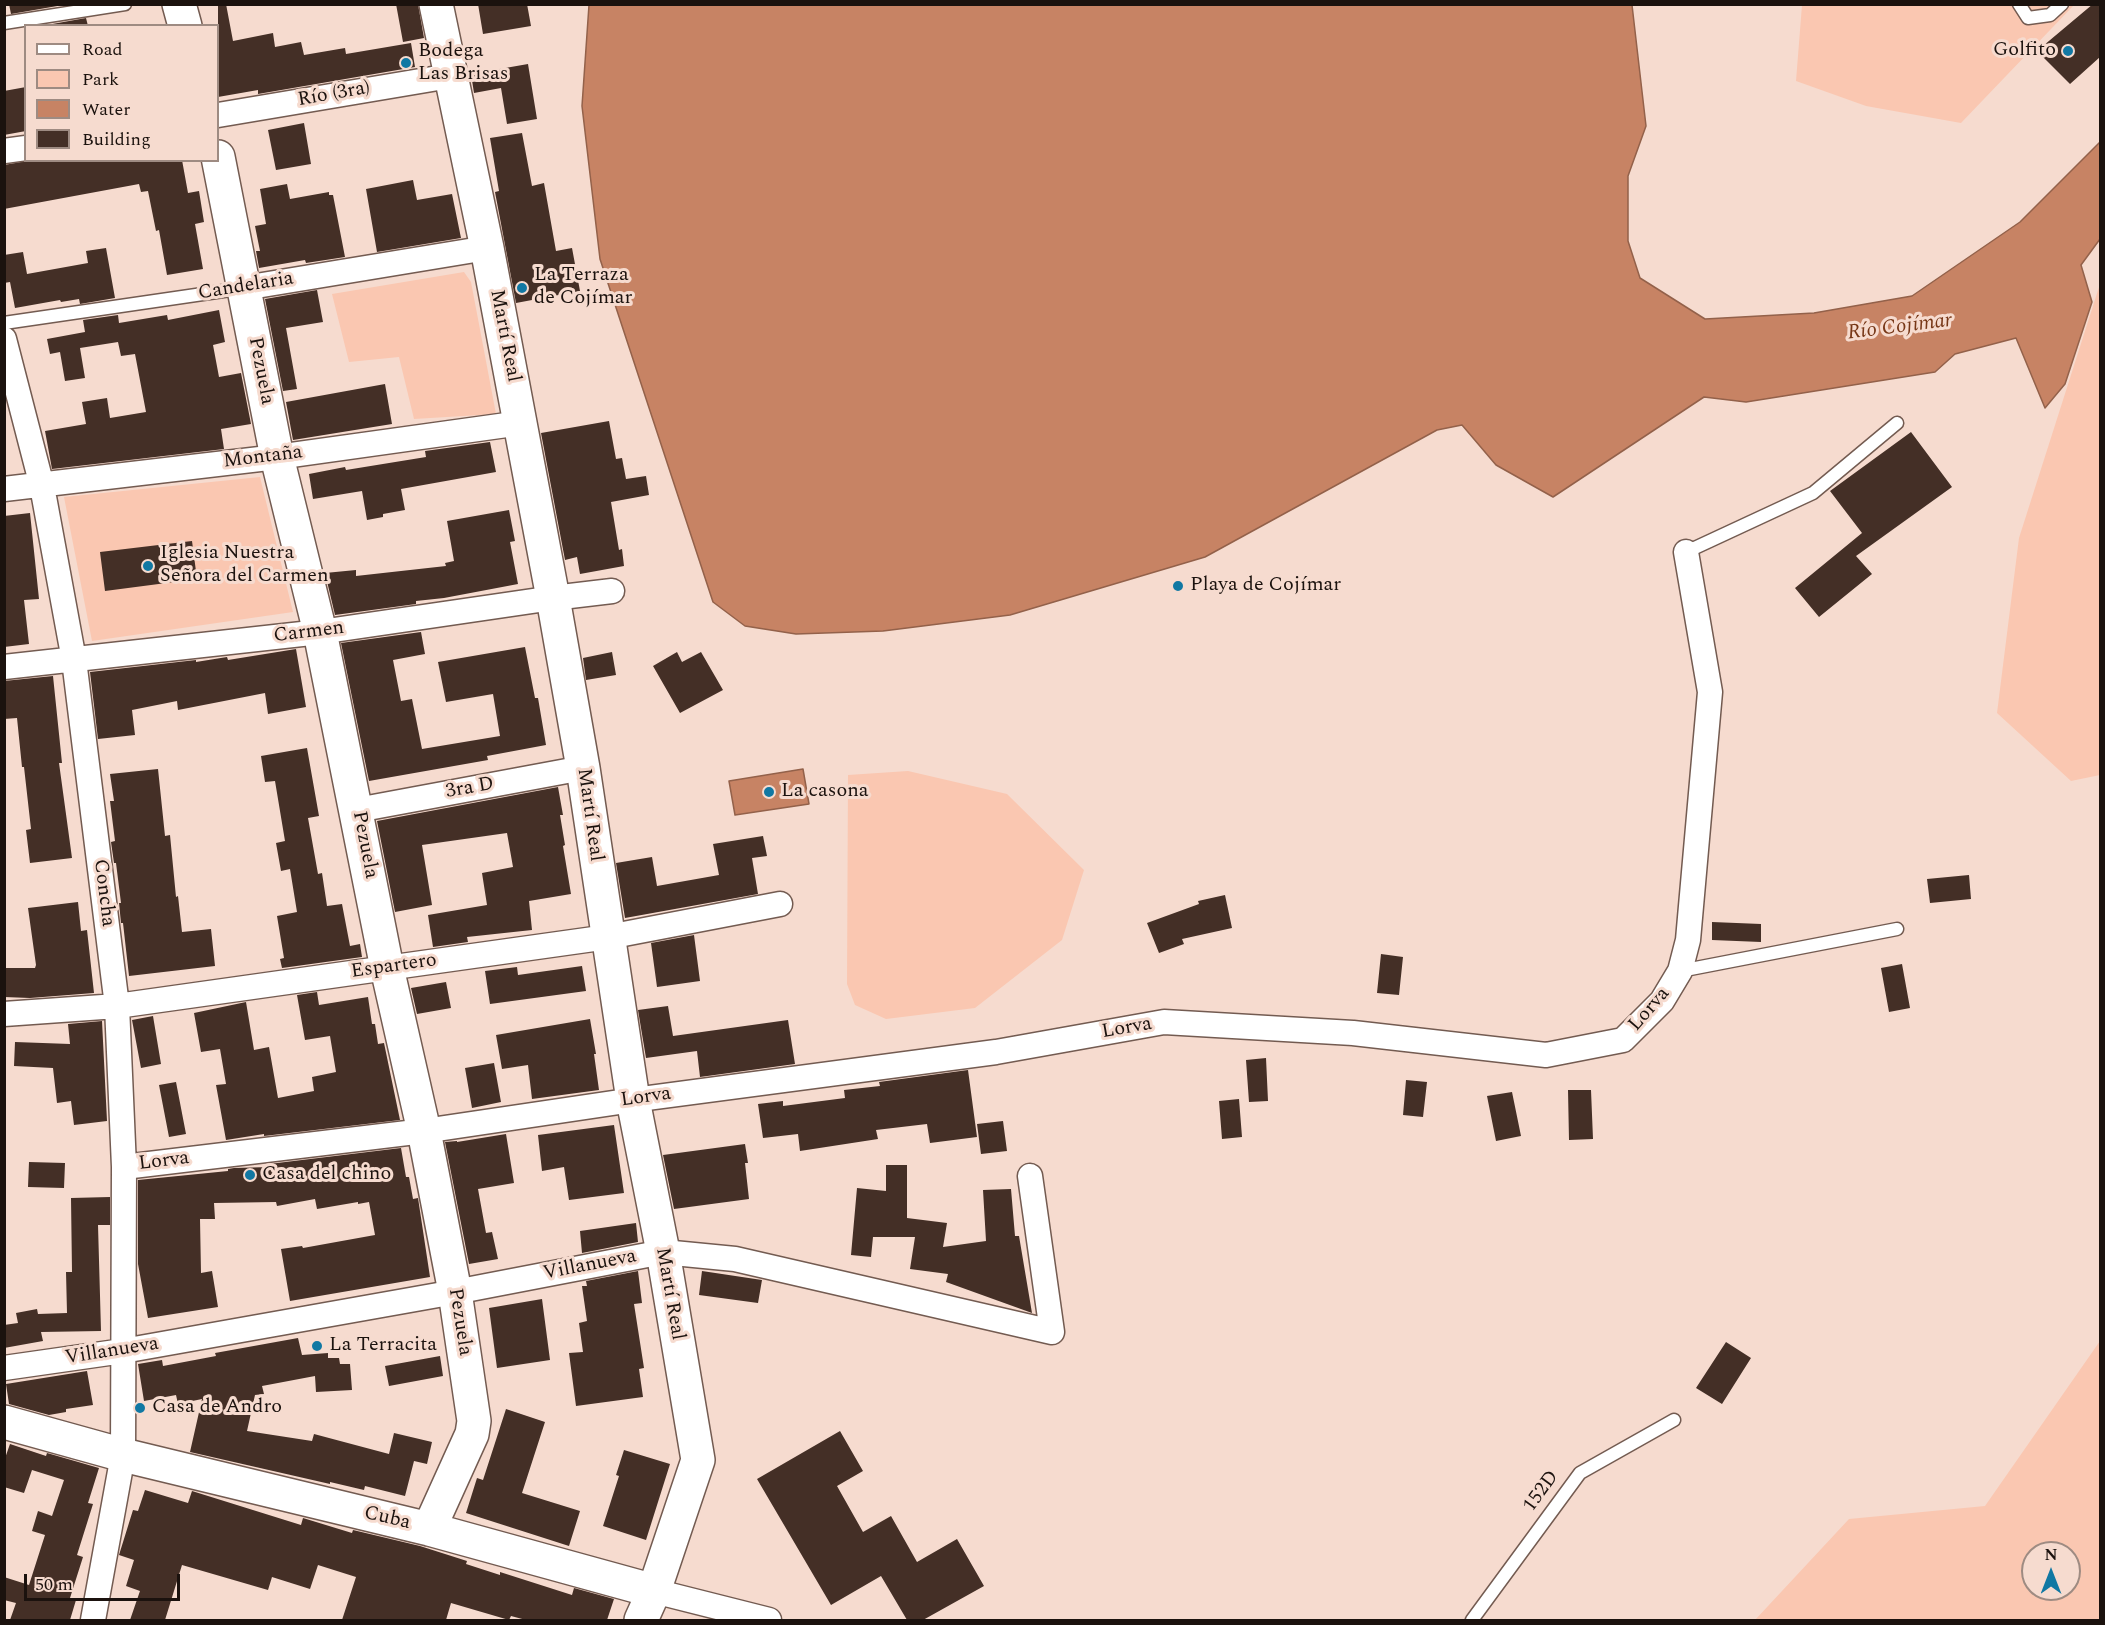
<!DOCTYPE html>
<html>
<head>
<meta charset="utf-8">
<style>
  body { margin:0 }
  #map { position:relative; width:2105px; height:1625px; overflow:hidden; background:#f6dbcf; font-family:Spectral,serif }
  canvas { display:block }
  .frame { position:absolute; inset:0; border:6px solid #1b120e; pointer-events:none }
  .legend { position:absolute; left:24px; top:24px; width:195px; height:138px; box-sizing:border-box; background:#f6dbcf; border:2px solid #9e8b82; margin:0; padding:8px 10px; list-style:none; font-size:18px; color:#1b120e }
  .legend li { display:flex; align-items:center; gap:12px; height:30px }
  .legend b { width:30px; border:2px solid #9e8b82 }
  .north { position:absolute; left:2021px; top:1541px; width:60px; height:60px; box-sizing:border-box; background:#f6dbcf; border:2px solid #9e8b82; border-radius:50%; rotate:0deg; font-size:16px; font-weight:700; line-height:24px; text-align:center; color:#1b120e }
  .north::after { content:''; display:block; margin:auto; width:21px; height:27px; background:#1178a3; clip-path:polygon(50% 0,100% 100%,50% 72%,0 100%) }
  .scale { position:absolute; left:24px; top:1574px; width:156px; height:27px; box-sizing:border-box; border:3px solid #1b120e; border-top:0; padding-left:8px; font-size:18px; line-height:21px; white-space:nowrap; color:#1b120e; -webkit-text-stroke:4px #f6dbcf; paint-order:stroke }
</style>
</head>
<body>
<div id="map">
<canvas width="2105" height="1625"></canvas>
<div class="frame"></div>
<ul class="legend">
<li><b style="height:8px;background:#fff"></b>Road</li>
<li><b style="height:16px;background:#fac7b1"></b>Park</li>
<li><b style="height:16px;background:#c78364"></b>Water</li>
<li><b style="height:16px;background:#442f26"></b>Building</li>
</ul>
<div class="north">N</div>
<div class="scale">50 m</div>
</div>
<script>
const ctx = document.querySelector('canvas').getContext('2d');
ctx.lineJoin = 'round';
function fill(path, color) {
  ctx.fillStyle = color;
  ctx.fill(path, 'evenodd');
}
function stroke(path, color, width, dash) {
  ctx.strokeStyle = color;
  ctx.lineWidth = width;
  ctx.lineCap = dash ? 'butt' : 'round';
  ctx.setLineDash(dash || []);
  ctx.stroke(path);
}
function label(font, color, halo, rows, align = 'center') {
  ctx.font = font + ' Spectral,serif';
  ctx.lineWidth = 6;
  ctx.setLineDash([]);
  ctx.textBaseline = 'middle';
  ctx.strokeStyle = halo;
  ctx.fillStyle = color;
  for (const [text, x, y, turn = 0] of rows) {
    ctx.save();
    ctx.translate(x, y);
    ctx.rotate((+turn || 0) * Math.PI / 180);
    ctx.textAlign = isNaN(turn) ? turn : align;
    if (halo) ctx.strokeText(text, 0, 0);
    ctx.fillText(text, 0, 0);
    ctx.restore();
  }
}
const green = new Path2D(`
  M1802 5H2074L1961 123 1866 106 1796 81Z
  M464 272 471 282 496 414 414 419 399 357 349 362 332 294Z
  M2100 284V775L2071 781 1997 713 2019 538Z
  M260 477 293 612 92 641 64 497Z
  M908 771 1007 794 1084 870 1062 940 975 1008 886 1019 855 1005 847 984 848 775Z
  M2100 1341V1620H1755L1849 1519 1985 1506ZM2033 1553H2069V1589H2033Z`);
const water = new Path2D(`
  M589 5H1632L1646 126 1628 176V241L1640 278 1705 319 1814 313 1912 296 2020 222 2100 142V239L2081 265 2092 302 2065 384 2045 408 2016 338 1955 354 1935 372 1746 402 1704 397 1553 497 1496 465 1462 425 1437 430 1205 557 1010 615 883 631 796 634 745 626 713 602 600 259 582 106Z
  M803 769 809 804 735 815 729 781Z`);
const building = new Path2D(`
  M9 4H69L11 14Z
  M218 4H226L233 41 273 33 275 47 301 42 304 55 345 48 346 54 411 43 415 67 258 94V90L218 97Z
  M396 4H418L424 38 403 42Z
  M478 4H527L531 26 483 34Z
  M2093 4H2100V57L2070 84 2037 51Z
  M86 18 88 26H41Z
  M528 64 537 119 507 124 501 88 474 93 471 74Z
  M26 87V131L4 135V91Z
  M304 123 311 164 276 170 268 130Z
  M522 133 532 186 544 183 556 251 572 248 580 291 516 303 495 192 499 191 490 138Z
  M32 160H182L188 193 199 191 204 222 195 224 203 269 167 275 159 230 156 231 148 191 141 192 139 184 4 209V165Z
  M413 180 417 200 452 194 461 238 377 252 366 189Z
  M287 184 290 199 329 192V195H333L345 257 306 263 305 260 259 268 256 251H260L255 226 266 224 260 189Z
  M106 248 115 298 80 304 79 299 61 302 60 300 15 308 10 282 4 283V255L23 252 27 274 88 263 86 251Z
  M317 290 323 322 286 328 297 389 283 391 265 299Z
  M219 310 225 342 213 345 219 377 241 373 251 424 221 429 224 449 52 469 45 431 86 424 82 402 107 398 110 418 146 412 135 354 121 356 118 342 80 348 85 378 65 381 60 352 50 354 47 339 85 332 83 320 118 315 119 323 167 315 168 320Z
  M385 384 392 424 293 440 286 402Z
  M609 421 616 459 622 458 626 479 646 476 649 495 611 502 619 550 622 549 624 566 580 574 577 557 565 560 541 433Z
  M1911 432 1952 487 1856 556 1872 574 1819 617 1795 588 1862 533 1830 491Z
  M490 442 496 472 401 489 405 510 383 514V517L367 520 362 491 313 499 309 474 345 467 346 470 426 457 425 451Z
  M509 510 515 541 510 542 518 584 444 598 416 601V604L335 615 325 573 356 570V576L446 566 445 563 454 561 447 521Z
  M30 513 39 599 24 600 29 644 4 647V516Z
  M192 541 197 579 105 591 100 552Z
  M421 632 425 654 393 660 401 701 412 699 422 749 500 736 493 694 446 702 438 662 525 647 535 698H538L546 745 487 756 488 760 369 781 341 643Z
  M296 649 306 707 268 714 265 693 178 710 177 701 132 710 135 735 98 739 90 672 196 660V662L227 657 228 660Z
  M612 652 616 675 586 680 583 658Z
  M677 652 682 662 701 652 723 690 680 713 653 666Z
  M53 676 62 763H59L72 858 30 863 26 830 31 829 24 767H22L17 718 4 719V681Z
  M307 748 319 816 308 818 318 874 322 873 327 906 342 904 350 946 360 944 362 957 282 968 280 959 284 958 277 916 297 912 290 869 281 871 276 843 285 841 275 781 265 782 261 756Z
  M158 769 165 836 170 835 176 897 178 896 182 932 211 929 215 966 129 976 123 923H121L119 903H121L116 863H114L111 842 115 841 110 801H114L110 774Z
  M558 787 563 815H560L565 845 563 846 571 894 529 901 532 930 467 937 468 942 433 947 428 915 487 905 482 873 513 867 507 833 422 845 432 905 395 912 377 821Z
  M763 836 767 856 752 858 758 894 625 918 616 863 652 857 657 886 719 875 713 844Z
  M1969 875 1971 899 1930 903 1927 879Z
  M1225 895 1232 928 1182 939 1184 944 1159 953 1147 923 1199 904 1198 901Z
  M78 902 81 931 87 930 94 993 30 998 4 997V968H35L36 965 28 908Z
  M1712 922 1761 924V942L1712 940Z
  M694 935 700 981 657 987 651 943Z
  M1381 954 1403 957 1399 995 1377 993Z
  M1902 964 1910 1008 1889 1012 1881 968Z
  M582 966 586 991 490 1004 485 971 517 967 518 975Z
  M446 982 451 1008 417 1014 411 988Z
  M317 992 319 1005 368 997 372 1024H375L378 1044 384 1043 400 1120 264 1136V1134L226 1140 216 1085 226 1084 220 1049 201 1052 194 1013 246 1002 254 1050 269 1047 278 1098 314 1091 312 1077 336 1072 330 1036 305 1040 297 995Z
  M668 1006 673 1036 788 1020 795 1064 700 1077 697 1051 646 1058 638 1010Z
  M153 1016 161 1064 141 1068 132 1020Z
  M590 1019 596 1054H594L599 1090 532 1099 528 1065 502 1069 496 1035Z
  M102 1021 107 1121 74 1125 71 1101 57 1103 53 1068 14 1066 15 1042 70 1044 68 1024Z
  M1266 1058 1268 1101 1249 1102 1246 1060Z
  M494 1063 501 1102 472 1108 465 1068Z
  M968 1070 977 1137 930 1143 927 1124 876 1130 878 1139 800 1151 798 1134 763 1138 758 1104 783 1101V1106L845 1098 844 1090 880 1086 879 1082Z
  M1406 1080 1427 1082 1423 1117 1403 1115Z
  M176 1082 186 1134 169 1137 159 1085Z
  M1568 1090H1591L1593 1139 1569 1140Z
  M1512 1092 1521 1136 1496 1141 1487 1096Z
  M1239 1099 1242 1137 1222 1139 1219 1101Z
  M1003 1121 1007 1151 981 1154 977 1124Z
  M614 1125 624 1193 569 1200 564 1167 542 1171 538 1135Z
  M506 1134 514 1183 478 1189 486 1233 492 1232 498 1259 469 1264 445 1142 457 1141V1142Z
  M745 1144 748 1163H745L749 1199 674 1209 663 1155Z
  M401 1148 406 1177H409L413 1199 418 1198 430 1277 290 1301 281 1249 302 1246 303 1248 375 1235 369 1202 358 1204V1202L317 1209 315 1199 277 1206 276 1202 214 1203 215 1219H200L201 1273 212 1271 218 1307 148 1318 138 1264V1180L228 1171V1169L234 1168 270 1167 269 1164Z
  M29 1162 65 1163 64 1188 28 1187Z
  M886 1165H907V1218L947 1223 943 1247 986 1241 983 1190 1011 1189 1015 1236H1019L1032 1313 946 1282 948 1274 910 1269 915 1237H873L871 1257 851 1255 857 1188 886 1191Z
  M110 1197V1225H98L101 1331 41 1332 43 1341 4 1348V1325L18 1323 16 1313 37 1309 38 1314 67 1313 66 1272H72L71 1198Z
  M636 1223 638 1242 582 1253 580 1231Z
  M638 1271 642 1303 634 1304 644 1368 639 1369 643 1397 576 1406 569 1353 583 1352 579 1323 587 1321 582 1286H587L586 1281Z
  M702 1271 762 1280 758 1303 699 1295Z
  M542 1299 550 1360 497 1368 489 1308Z
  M298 1338 302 1355 328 1353V1358H339L340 1364H350L352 1390 316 1392 315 1376 262 1386 264 1394 255 1395 247 1431 312 1441 314 1434 389 1454 394 1433 432 1442 427 1464 414 1461 405 1496 365 1486 364 1490 330 1482V1484L190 1452 202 1399 178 1404 176 1395 144 1401 138 1364 162 1360 163 1366 216 1356 215 1353Z
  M1726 1342 1751 1358 1722 1404 1696 1388Z
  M440 1356 443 1376 389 1386 385 1366Z
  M87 1371 93 1405 66 1409V1412L49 1415 9 1404 6 1384Z
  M506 1409 545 1422 522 1493 580 1511 569 1546 466 1513 477 1478 483 1480Z
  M840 1431 863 1471 837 1486 863 1532 891 1516 917 1562 957 1539 984 1586 923 1620H907L881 1576 831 1605 757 1479Z
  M10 1444 46 1456 47 1453 99 1468 88 1503 93 1504 77 1555 83 1557 70 1598 76 1600 70 1620H10L16 1603 4 1600V1577L29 1585 45 1535 32 1531 38 1511 52 1516 64 1480 32 1470 24 1493 4 1487V1461Z
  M624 1450 670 1464 646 1540 603 1526 619 1476 616 1475Z
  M145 1490 188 1503 192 1491 301 1525 303 1518 352 1533 353 1530 420 1546 467 1561 466 1564 500 1575V1572L572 1595 574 1588 614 1599 607 1620H526L511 1616 509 1620 451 1603 446 1620H342L356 1577 318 1565 310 1589 272 1577 268 1590 182 1565 165 1620H130L140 1591 126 1586 134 1560 119 1555 133 1510 138 1511Z`);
const lane = new Path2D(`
  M2019 4 2028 18 2050 15 2062 4
  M4 23 125 4
  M4 323 244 288
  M1686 552 1813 493 1897 423
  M1680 971 1897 929
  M1472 1620 1580 1473 1674 1420`);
const street = new Path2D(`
  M218 115 450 76
  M4 151 26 148
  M244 288 487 248
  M4 339 42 486 74 660 117 1006 124 1167 123 1455 93 1620
  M4 489 277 457 521 423
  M4 667 320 632 553 598 612 591
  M357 810 583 768
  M4 1014 117 1006 387 968 608 937 780 904
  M124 1167 424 1131 633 1100 996 1052 1164 1022 1353 1033 1546 1055 1623 1040 1662 1001 1680 971 1688 940 1710 692 1686 552
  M4 1368 123 1351 455 1292 663 1252 735 1259 1052 1332 1030 1176
  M654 1591 769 1620`);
const secondary = new Path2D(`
  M179 4 185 26
  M436 4 487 248 553 598 583 768 633 1100 663 1252 698 1460 654 1591 641 1620
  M218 157 277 457 320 632 387 968 424 1131 455 1292 474 1421 472 1434 429 1529
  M4 1422 123 1455 429 1529 654 1591`);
const markers = [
  [2068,51,6,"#1178a3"],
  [406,63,6,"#1178a3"],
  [522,288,6,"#1178a3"],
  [148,566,6,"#1178a3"],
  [1178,586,6,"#1178a3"],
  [769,792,6,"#1178a3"],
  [250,1175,6,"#1178a3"],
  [317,1346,6,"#1178a3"],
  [140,1408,6,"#1178a3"]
];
const poiNames = [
  ["Golfito",2056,51,"right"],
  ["Bodega",418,52],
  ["Las Brisas",418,75],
  ["La Terraza",534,276],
  ["de Cojímar",534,299],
  ["Iglesia Nuestra",160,554],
  ["Señora del Carmen",160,577],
  ["Playa de Cojímar",1190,586],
  ["La casona",781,792],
  ["Casa del chino",262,1175],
  ["La Terracita",329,1346],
  ["Casa de Andro",152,1408]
];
const streetNames = [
  ["Río (3ra)",334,95,-10],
  ["Candelaria",246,287,-9],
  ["Martí Real",504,336,79],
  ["Pezuela",260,371,79],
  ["Montaña",263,458,-7],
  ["Carmen",309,633,-7],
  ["3ra D",470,789,-10],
  ["Martí Real",589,815,82],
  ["Pezuela",364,845,79],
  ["Concha",103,893,83],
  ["Espartero",394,967,-8],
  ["Lorva",1650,1010,-49],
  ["Lorva",1127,1029,-10],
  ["Lorva",646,1098,-8],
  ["Lorva",164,1162,-7],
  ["Villanueva",590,1266,-11],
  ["Martí Real",669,1294,80],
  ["Pezuela",459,1322,81],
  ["Villanueva",112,1352,-9],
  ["152D",1542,1492,-54],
  ["Cuba",387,1519,13]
];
const waterNames = [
  ["Río Cojímar",1900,328,-7]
];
fill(green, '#fac7b1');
fill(water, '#c78364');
stroke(water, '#93614a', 1.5);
fill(building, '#442f26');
stroke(lane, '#735b51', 15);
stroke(street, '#735b51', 27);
stroke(secondary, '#735b51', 36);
stroke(lane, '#fff', 12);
stroke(street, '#fff', 24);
stroke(secondary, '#fff', 33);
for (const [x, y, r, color] of markers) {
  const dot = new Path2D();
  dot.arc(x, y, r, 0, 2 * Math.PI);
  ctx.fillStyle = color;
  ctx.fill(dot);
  stroke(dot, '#f6dbcf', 2);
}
label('20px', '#1b120e', '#f6dbcf', poiNames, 'left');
label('20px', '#1b120e', '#f6dbcf', streetNames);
label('italic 21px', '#773717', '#f6dbcf', waterNames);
</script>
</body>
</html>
